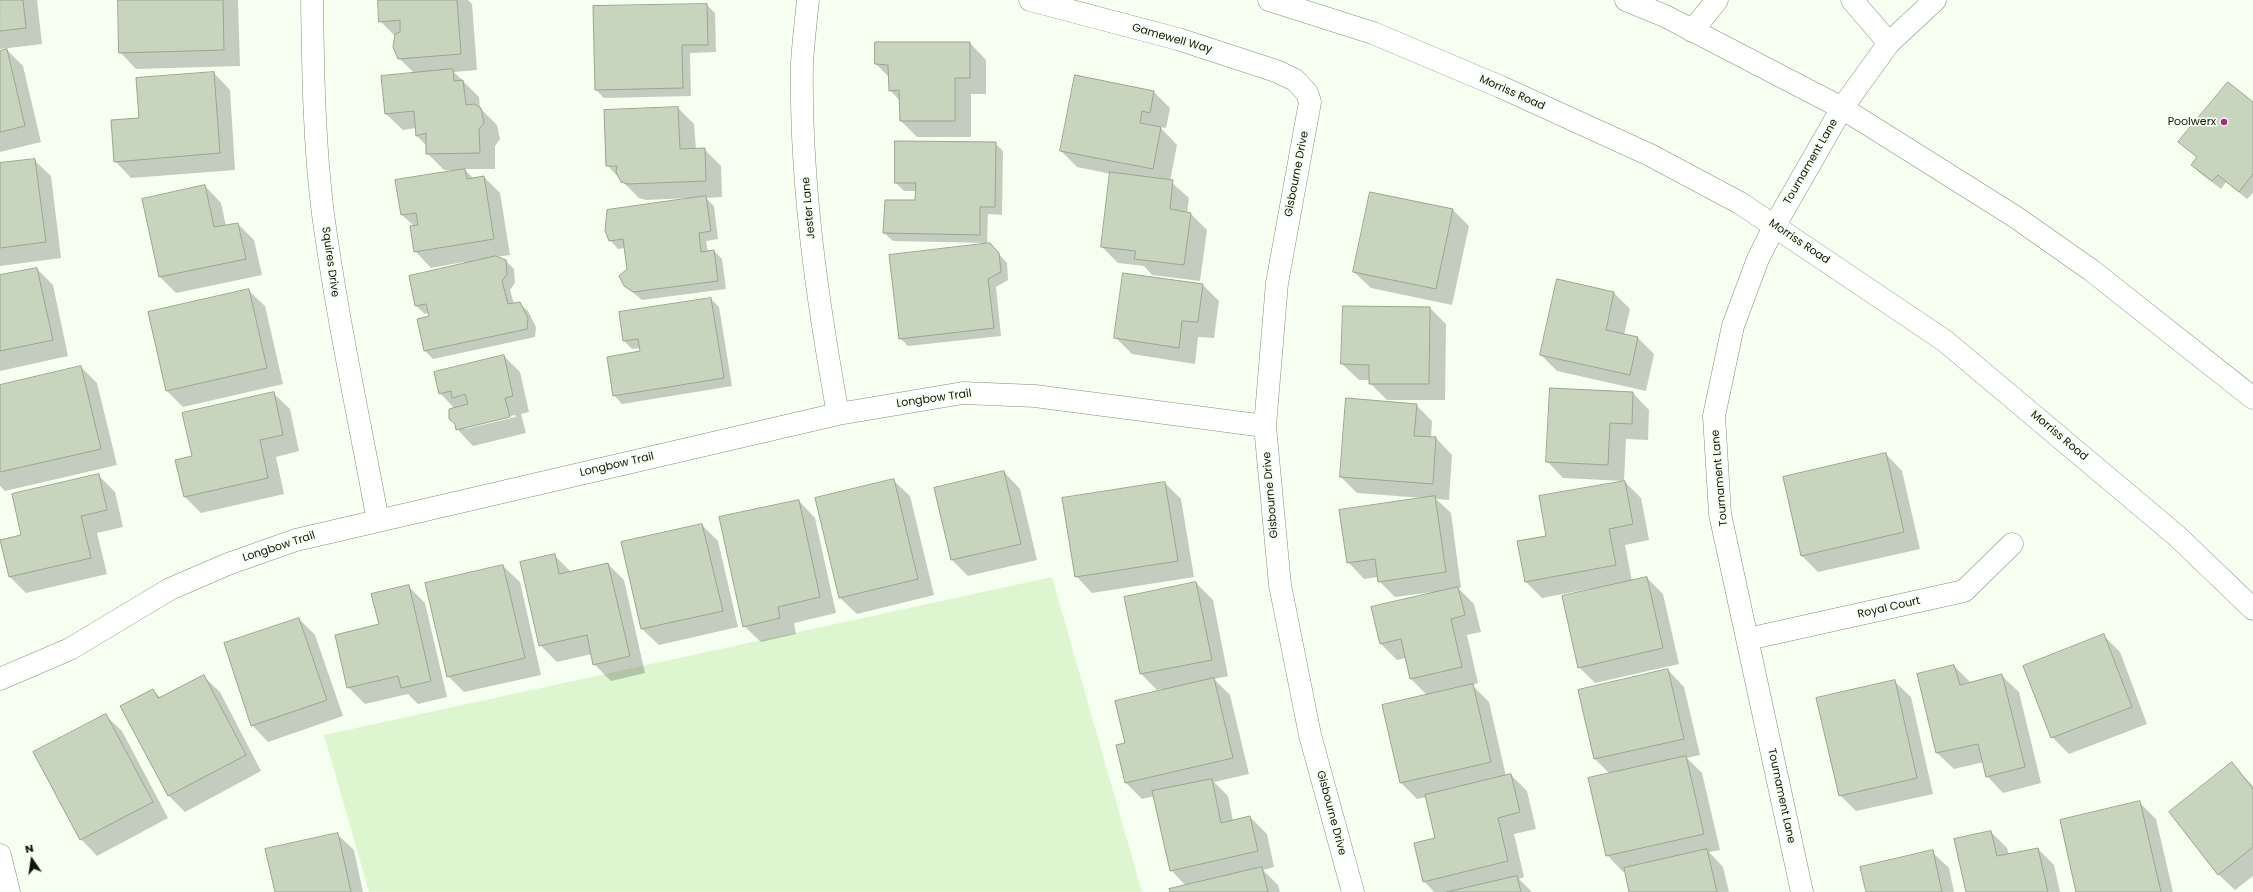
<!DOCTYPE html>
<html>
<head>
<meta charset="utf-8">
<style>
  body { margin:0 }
  #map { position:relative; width:2253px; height:892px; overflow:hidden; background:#f6fff0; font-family:Poppins,sans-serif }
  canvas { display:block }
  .north { position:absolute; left:12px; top:840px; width:40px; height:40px; -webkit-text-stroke:3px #f6fff0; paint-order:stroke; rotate:347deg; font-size:11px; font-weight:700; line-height:16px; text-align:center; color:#10150d }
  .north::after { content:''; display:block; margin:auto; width:14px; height:18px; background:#10150d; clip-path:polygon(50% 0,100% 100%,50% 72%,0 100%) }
</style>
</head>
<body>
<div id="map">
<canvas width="2253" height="892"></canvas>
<div class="north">N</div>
</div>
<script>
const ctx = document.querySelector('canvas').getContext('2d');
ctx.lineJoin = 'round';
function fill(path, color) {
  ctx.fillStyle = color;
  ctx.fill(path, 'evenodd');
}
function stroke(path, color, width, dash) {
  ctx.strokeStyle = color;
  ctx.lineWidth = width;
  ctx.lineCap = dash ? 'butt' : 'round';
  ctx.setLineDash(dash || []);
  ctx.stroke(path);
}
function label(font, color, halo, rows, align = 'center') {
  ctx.font = font + ' Poppins,sans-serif';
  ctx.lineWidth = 3.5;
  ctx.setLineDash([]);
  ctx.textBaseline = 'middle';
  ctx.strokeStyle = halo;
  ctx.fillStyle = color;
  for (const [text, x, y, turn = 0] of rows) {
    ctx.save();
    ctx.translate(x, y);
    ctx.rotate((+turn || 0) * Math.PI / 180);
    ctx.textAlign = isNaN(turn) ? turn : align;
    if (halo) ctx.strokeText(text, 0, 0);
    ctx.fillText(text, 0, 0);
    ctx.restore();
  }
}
const green = new Path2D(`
  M1052 577 1142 892H369L324 735Z`);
const shadow = new Path2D(`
  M0 0H37L42 44 0 49Z
  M119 0H238L240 66 136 69 120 52Z
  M399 0H468L472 4 477 70 454 72 479 97 480 108 497 125 500 139 495 146V169H464L474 179 484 177 500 193 510 255 496 257 505 260 514 269 515 283 510 290 514 304 519 303 528 311 536 327 535 337 433 359 425 351 418 320 430 317 429 313 425 314 416 306 410 276 465 264 464 262 431 268 415 251 414 226 402 215 458 171 444 170 427 153V146L417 136 416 128 403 130 386 114 415 74 399 58 396 37 380 21Z
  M707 5 715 13 716 52 690 53 691 96 604 98 596 90 594 7Z
  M970 43 986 60V94H971V137H917L901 121 900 101 890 90V78L876 64Z
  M7 50 23 66 41 142 0 152V52Z
  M214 73 230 90 235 170 131 178 115 161Z
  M1154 92 1170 108 1166 128 1160 127 1177 145 1170 181 1189 198 1187 213 1191 214 1207 230 1200 281 1152 275 1144 266 1118 263 1102 247 1111 174 1077 167 1061 151Z
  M2253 103V193L2247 199 2226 182 2221 189 2200 173 2192 165 2198 158 2180 142Z
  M678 108 694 124 696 149H704L721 166 722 197 706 198 714 206 718 239 706 241 708 252 714 251 722 259 726 289 642 300 625 286 628 269 625 248 618 249 610 240 689 198 646 200 639 198 622 181 607 165 605 111Z
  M995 143 1003 151 1002 215 988 214 987 243 893 241 884 233 916 201 917 191H904L896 183Z
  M34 160 51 176 61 258 0 266V164Z
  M205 186 221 203 226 226 238 224 254 240 262 275 176 293 160 277Z
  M1453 210 1469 226 1452 305 1371 288 1354 272Z
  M998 253 1007 263 1008 280 996 287 1001 336 908 346 900 338Z
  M37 269 53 285 68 356 0 371V276Z
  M1202 284 1219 301 1214 338 1198 337 1195 364 1132 354 1115 337Z
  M248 290 265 306 283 384 183 407 167 391 149 313Z
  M1614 293 1630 309 1624 335 1638 338 1654 354 1646 391 1557 371 1541 355Z
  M711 299 719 307 732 386 622 404 614 395 641 352 640 348 632 349 624 341 620 313Z
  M1430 308 1446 324 1445 400H1387L1370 383V380H1359L1342 364Z
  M504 356 520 372 529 412 521 414 526 433 473 446 457 429 455 409 440 393ZM515 415 516 417 465 429V427Z
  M81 367 97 383 117 465 5 491 0 486V386Z
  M273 393 290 409 299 451 276 457 284 494 201 513 185 497 193 457Z
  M1633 393 1649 410 1648 440 1626 439 1624 481 1563 478 1547 461Z
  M1416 405 1432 421 1431 438H1436L1452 455 1449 500 1436 499 1451 513 1461 588H1458L1474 604 1481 632 1467 635 1478 683 1472 685 1489 702 1506 776 1511 775 1527 791 1536 829 1514 834 1524 877 1519 879 1532 892H1434L1424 881 1436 839 1427 797 1417 799 1401 783 1383 706 1428 696 1411 679 1406 658 1397 660 1381 644 1433 592 1395 597 1379 581 1378 577 1364 579 1348 562 1423 498 1357 493 1341 477Z
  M1886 454 1902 471 1920 549 1818 572 1802 556 1784 478Z
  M1004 472 1020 489 1037 560 968 576 952 560Z
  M98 475 115 492 123 527 97 533 107 574 26 593 10 577 23 536Z
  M893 480 910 496 934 595 857 614 840 598Z
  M1625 482 1641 498 1649 540 1625 545 1632 581 1647 578 1663 594 1679 664 1595 683 1579 667 1589 589 1542 598 1525 581 1547 537Z
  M1165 483 1181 499 1194 577 1092 593 1076 576Z
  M799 501 815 518 836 613 794 623 796 634 761 642 744 626Z
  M702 525 718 541 738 627 659 645 642 629 623 543Z
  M554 555 571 572 608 564 624 580 645 673 611 681 594 664 592 654 557 662 540 645Z
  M503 566 520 582 541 675 464 692 448 676Z
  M1196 583 1213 600 1228 676 1214 679 1230 695 1249 774 1214 782 1228 796 1233 821 1250 817 1267 834 1274 867 1263 870 1278 885 1280 892H1171L1186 886 1171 870 1155 796 1142 799 1126 783V743L1162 691 1161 689 1157 690 1141 674Z
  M408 586 425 603 447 697 418 704 408 694 365 704 348 687 380 625Z
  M299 619 315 635 343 716 268 742 252 725Z
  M2103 635 2120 652 2147 724 2069 754 2052 737Z
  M1954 666 1971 683 2002 676 2019 692 2041 783 2003 793 1987 776 1984 762 1954 769 1937 753 1918 675Z
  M1668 670 1684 687 1700 755 1687 758 1702 773 1720 850 1709 852 1723 867 1729 892H1630L1626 871 1623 872 1607 855 1610 774 1595 759 1579 691Z
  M203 676 220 692 261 771 185 812 168 795 153 690 161 698Z
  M1894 681 1911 697 1933 794 1856 811 1840 795Z
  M105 715 122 731 168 818 97 856 81 839Z
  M2232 764 2253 786V876L2235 890 2218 874Z
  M2140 803 2156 819 2173 892H2077Z
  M1991 832 2007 848 2009 855 2038 849 2054 865 2060 892H1967Z
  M337 834 354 850 363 892H276Z
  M1932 852 1949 868 1954 892H1867Z`);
const building = new Path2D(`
  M0 0H23L26 28 0 31Z
  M118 0H223L224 50 119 53Z
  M378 0H457L461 54 398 59 393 47 395 34 400 32V20L379 22Z
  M707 4 708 45H682L683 88 595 90 593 6Z
  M875 42H970V78H955V121H900L899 90 889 91 888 65 875 64Z
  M7 49 25 126 0 132V51Z
  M453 69 454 81 463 80 466 105 474 104 481 108 484 123 479 129 480 153 426 154V133L416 136 414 111 385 114 381 76Z
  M214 72 220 153 114 162 111 120 139 118 136 78Z
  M1075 75 1154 91 1150 113 1142 111 1140 123 1161 127 1153 169 1060 151Z
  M2228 82 2253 102V174L2239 192 2218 175 2212 181 2191 165 2197 157 2178 142Z
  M678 107 680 149 705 148 706 181 628 184 621 182 616 172 617 166H606L604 110Z
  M895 141 996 142 995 207H980V235L883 233 885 200H915L916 183H895Z
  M35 159 46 242 0 248V163Z
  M465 169 467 179 484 176 494 239 414 252 410 226 418 225 416 213 401 215 395 180Z
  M1110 172 1173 180 1170 209 1191 213 1184 265 1134 259 1136 251 1101 247Z
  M205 185 214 227 238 223 246 259 159 277 142 199Z
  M1370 192 1453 209 1436 289 1353 272Z
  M706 196 711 231 699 233 701 252 714 250 718 281 633 292 624 286 619 276 627 269 623 239 609 241 605 231 607 210Z
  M990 243 999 253 1001 272 988 279 994 328 899 339 889 255Z
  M496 256 506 260 507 274 502 281 508 304 520 302 528 318 527 329 424 351 417 319 429 316 426 304 415 306 409 276Z
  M37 268 53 340 0 351V275Z
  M1123 273 1203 284 1198 322 1182 321 1179 348 1114 338Z
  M1557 279 1614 292 1606 330 1638 337 1630 375 1540 355Z
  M249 289 267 368 166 391 148 312Z
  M711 298 724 378 613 396 607 357 640 351 638 339 623 341 619 312Z
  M1343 306 1430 307 1429 384H1369V365L1341 364Z
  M504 355 513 396 505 398 510 417 456 430 455 424 449 419V409L468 404 465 394 452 398 451 391 439 394 434 372Z
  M81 366 101 449 0 472V385Z
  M1550 388 1633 392 1632 424 1610 423 1608 465 1546 462Z
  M274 392 283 435 260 440 268 478 184 497 175 460 192 456 182 413Z
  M1346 398 1417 404 1414 436 1436 437 1433 484 1340 477Z
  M1886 453 1904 532 1801 556 1783 477Z
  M1004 471 1021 544 951 560 934 488Z
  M99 474 107 510 81 516 91 558 9 577 0 540 21 535 12 494Z
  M894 479 918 579 839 598 815 498Z
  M1625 481 1633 524 1609 529 1616 565 1525 582 1517 541 1546 536 1539 496Z
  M1165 482 1178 561 1075 577 1062 498Z
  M1435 496 1446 572 1378 582 1375 559 1347 563 1339 510Z
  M799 500 820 597 778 607 780 618 743 627 719 517Z
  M702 524 723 611 641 629 621 542Z
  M555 554 559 574 608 563 630 656 593 665 587 635 539 646 520 562Z
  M503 565 525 658 447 677 425 583Z
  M1647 577 1663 648 1578 668 1562 596Z
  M1196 582 1212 660 1140 674 1124 597Z
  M409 585 431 681 401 688 398 676 347 688 335 635 379 624 371 594Z
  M1458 587 1465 615 1451 619 1462 667 1410 679 1401 639 1380 644 1371 607Z
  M299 618 327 700 251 726 224 643Z
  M2104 634 2132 707 2051 738 2023 666Z
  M1954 665 1960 685 2002 674 2025 767 1986 777 1978 744 1936 753 1917 674Z
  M1668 669 1684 739 1594 759 1578 690Z
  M204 675 246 755 168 796 120 706 153 689 158 698Z
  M1214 678 1233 758 1125 783 1116 745 1125 743 1115 701Z
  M1895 680 1917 778 1839 796 1816 698Z
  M1473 684 1491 762 1400 783 1382 705Z
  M106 714 153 802 80 840 33 752Z
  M1686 756 1704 834 1606 856 1588 778Z
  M2232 762 2253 789V847L2218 875 2169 812Z
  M1511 774 1520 812 1498 818 1508 861 1423 882 1414 843 1435 838 1425 795Z
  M1212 779 1221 823 1250 816 1258 851 1170 871 1152 791Z
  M2140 801 2161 892H2076L2060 820Z
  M1991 831 1997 856 2038 848 2048 892H1966L1954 839Z
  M338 833 351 892H275L265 849Z
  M1707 849 1717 892H1629L1624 868Z
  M1933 850 1942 892H1866L1860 867Z
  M1262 867 1268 892H1170L1169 889Z
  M1517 876 1521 892H1447Z`);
const minor = new Path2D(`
  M312 0C313 71 314 143 323 214 337 317 359 419 378 521
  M808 0C806 21 803 43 802 64 800 181 817 299 838 414
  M1030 0 1178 39 1276 71 1295 80 1307 93 1310 102 1277 283 1265 426 1280 585 1310 735 1353 892
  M1852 0 1889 43
  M1692 31 1717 0
  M1748 639 1964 591 2012 544
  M0 679 70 649 170 589 228 564 296 540 838 414 963 393 1035 396 1265 426
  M0 855 9 892
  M1802 892 1720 514 1714 416 1733 326 1758 259 1775 225 1842 108 1889 43 1935 0`);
const major = new Path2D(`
  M1269 0 1373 33 1501 87 1650 155 1740 203 1945 341 2177 536 2253 609
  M1626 0 1665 16 1842 108 2014 216 2091 270 2253 398`);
const markers = [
  [2224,122,4,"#a72d81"]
];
const streetNames = [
  ["Gamewell Way",1172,39,16],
  ["Morriss Road",1512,93,24],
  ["Tournament Lane",1811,162,-60],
  ["Gisbourne Drive",1297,174,-79],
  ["Jester Lane",809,208,-95],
  ["Morriss Road",1799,242,34],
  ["Squires Drive",330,262,82],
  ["Longbow Trail",934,399,-8],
  ["Morriss Road",2059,436,40],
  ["Longbow Trail",617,465,-13],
  ["Tournament Lane",1720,478,-95],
  ["Gisbourne Drive",1271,495,-95],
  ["Longbow Trail",279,547,-18],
  ["Royal Court",1889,608,-13],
  ["Tournament Lane",1781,796,78],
  ["Gisbourne Drive",1331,813,75]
];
const poiNames = [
  ["Poolwerx",2216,122]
];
fill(green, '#def6d0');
fill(shadow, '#0003');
fill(building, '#c7d5be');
stroke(building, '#98a690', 1);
stroke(minor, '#818f79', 23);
stroke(major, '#818f79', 23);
stroke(minor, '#fff', 22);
stroke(major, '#fff', 22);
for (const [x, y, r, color] of markers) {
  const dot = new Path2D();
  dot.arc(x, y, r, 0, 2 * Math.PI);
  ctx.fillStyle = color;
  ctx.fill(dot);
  stroke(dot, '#f6fff0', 1.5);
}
label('11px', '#10150d', '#f6fff0', streetNames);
label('11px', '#10150d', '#f6fff0', poiNames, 'right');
</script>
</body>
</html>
